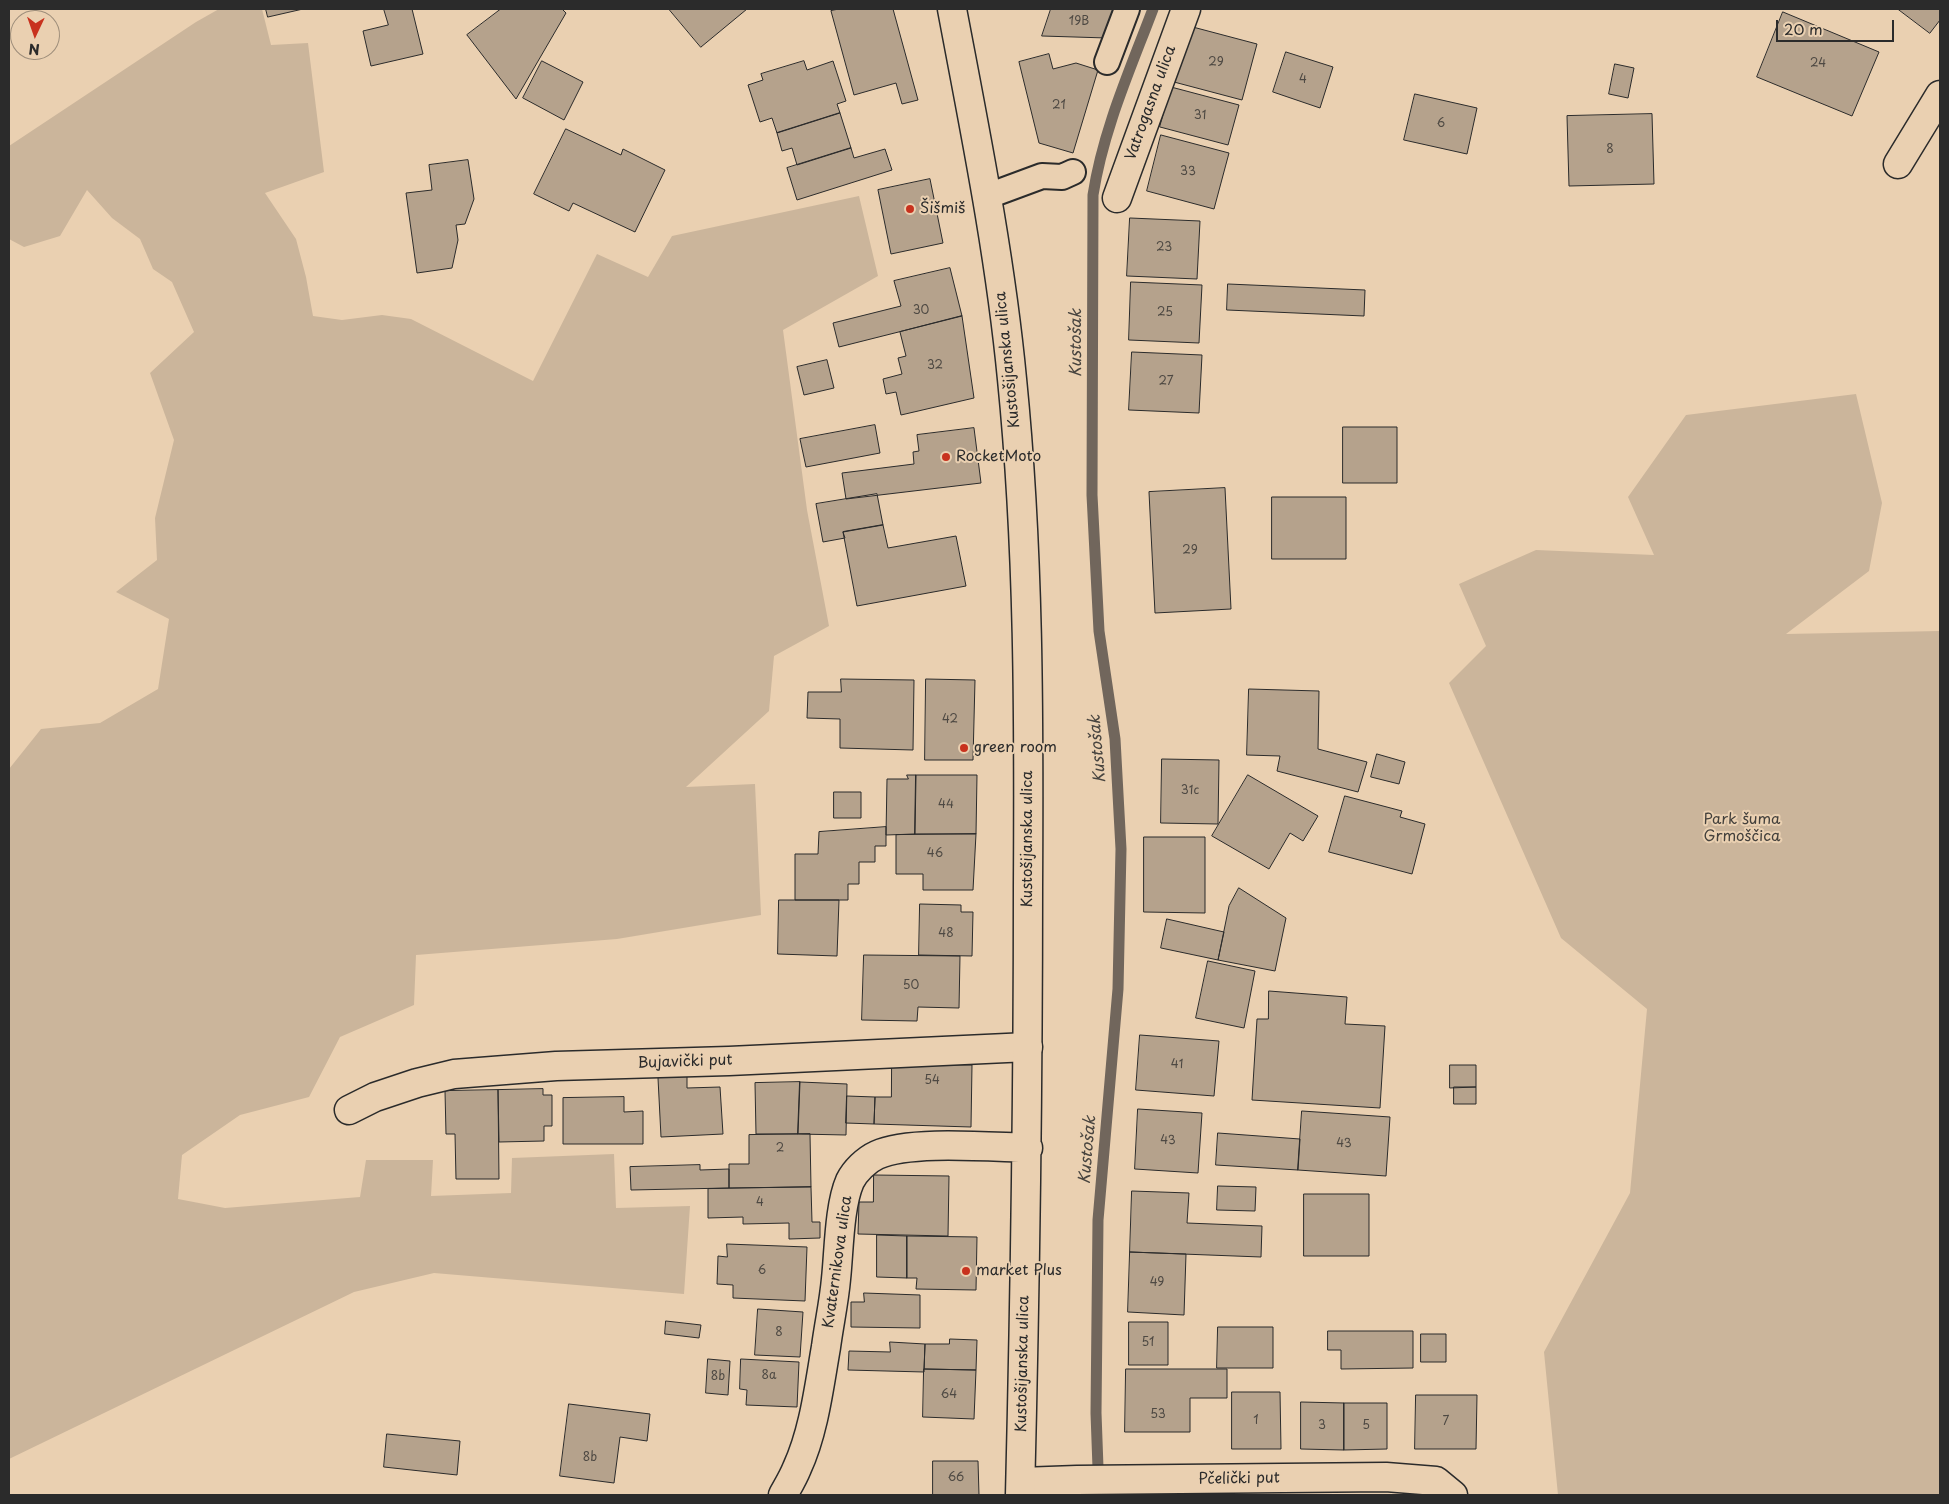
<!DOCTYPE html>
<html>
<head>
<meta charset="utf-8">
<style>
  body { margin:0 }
  #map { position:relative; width:1949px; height:1504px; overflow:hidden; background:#ead0b1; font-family:"Playpen Sans",sans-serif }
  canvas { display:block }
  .frame { position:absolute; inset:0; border:10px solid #2b2b2b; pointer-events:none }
  .north { position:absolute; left:10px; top:10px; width:50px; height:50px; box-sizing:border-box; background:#ead0b1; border:1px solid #9e8e7b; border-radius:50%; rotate:183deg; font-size:14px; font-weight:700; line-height:20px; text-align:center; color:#2b2b2b }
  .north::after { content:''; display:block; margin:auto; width:18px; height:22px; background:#c8321e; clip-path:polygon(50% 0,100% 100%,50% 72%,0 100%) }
  .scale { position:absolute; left:1776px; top:20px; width:118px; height:22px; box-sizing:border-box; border:2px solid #2b2b2b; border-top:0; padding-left:6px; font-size:15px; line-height:18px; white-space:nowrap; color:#2b2b2b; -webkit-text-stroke:4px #ead0b1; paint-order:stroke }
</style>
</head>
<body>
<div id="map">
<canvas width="1949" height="1504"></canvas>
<div class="frame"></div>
<div class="north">N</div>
<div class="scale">20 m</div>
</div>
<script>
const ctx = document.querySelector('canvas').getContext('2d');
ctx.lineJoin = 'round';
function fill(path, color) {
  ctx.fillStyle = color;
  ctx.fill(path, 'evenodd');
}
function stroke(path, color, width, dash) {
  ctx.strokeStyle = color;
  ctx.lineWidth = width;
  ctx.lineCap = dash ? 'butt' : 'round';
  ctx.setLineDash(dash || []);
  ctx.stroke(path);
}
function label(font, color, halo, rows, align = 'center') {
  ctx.font = font + ' "Playpen Sans",sans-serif';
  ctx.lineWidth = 4;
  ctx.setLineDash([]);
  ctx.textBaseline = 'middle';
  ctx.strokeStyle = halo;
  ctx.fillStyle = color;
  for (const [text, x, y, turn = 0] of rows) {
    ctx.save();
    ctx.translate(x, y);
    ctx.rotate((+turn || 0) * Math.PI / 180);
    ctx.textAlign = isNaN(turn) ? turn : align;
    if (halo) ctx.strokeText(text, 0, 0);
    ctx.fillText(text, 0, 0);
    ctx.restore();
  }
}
const green = new Path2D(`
  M219 9H262L271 45 308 43 324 172 265 193 296 239 306 277 313 316 342 320 382 315 411 319 533 381 597 254 648 277 672 236 859 196 878 276 783 330 807 510 829 626 774 656 769 711 686 787 755 784 761 915 617 939 416 955 414 1005 340 1037 309 1097 240 1115 182 1155 178 1199 225 1208 360 1197 366 1160H433L431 1196 511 1193 512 1158 614 1154 616 1208 690 1206 684 1294 434 1273 354 1292 9 1459V769L41 729 100 723 158 689 169 619 116 592 157 560 155 518 174 440 150 373 194 332 172 282 153 269 140 239 112 218 87 190 60 236 24 247 9 239V146L196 22Z
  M1856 394 1882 503 1869 571 1786 634 1940 631V1495H1558L1544 1352 1630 1193 1647 1009 1561 938 1449 683 1486 646 1459 584 1536 550 1654 555 1628 497 1686 415Z`);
const stream = new Path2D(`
  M1099 1495 1096 1413 1098 1220 1118 989 1121 849 1115 739 1099 631 1092 495 1093 195C1103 130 1130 70 1153 9`);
const building = new Path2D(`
  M266 9H303L268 17Z
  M384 9H412L423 54 371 66 363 31 388 25Z
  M501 9H562L566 13 516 99 467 35Z
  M669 9H747L701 47Z
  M839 9H893L918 100 902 104 896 83 854 95 831 11Z
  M1051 9H1116L1107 38 1042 36Z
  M1898 9H1940V20L1930 33Z
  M1783 12 1879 52 1852 116 1757 77Z
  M1189 26 1257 44 1242 100 1174 82Z
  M1286 52 1333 67 1320 108 1273 92Z
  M1049 54 1053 69 1076 63 1098 70 1073 153 1039 143 1019 62Z
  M542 61 583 82 564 120 523 98Z
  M804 61 807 70 833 61 846 101 837 104 840 113 777 133 772 118 760 122 748 85 763 80 761 74Z
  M1615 64 1634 68 1628 98 1609 94Z
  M1171 87 1239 105 1228 145 1160 127Z
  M1415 94 1477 108 1467 154 1404 140Z
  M840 113 851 148 797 165 792 148 782 151 777 133Z
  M1652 114 1654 184 1569 186 1567 116Z
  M566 129 621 155 623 149 665 170 635 232 573 203 569 211 534 194Z
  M1161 135 1229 153 1214 209 1147 191Z
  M851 148 854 158 885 149 892 170 797 200 787 168Z
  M468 160 474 199 465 224 456 225 458 240 452 268 417 273 406 193 432 190 429 165Z
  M930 179 943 243 891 254 878 190Z
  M1130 218 1200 221 1197 279 1127 276Z
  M950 268 962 316 839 347 833 323 901 306 894 281Z
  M1131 282 1202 285 1199 343 1129 340Z
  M1228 284 1365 290 1364 316 1227 310Z
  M962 316 974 398 901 415 896 392 886 394 883 379 902 374 898 358 906 356 900 332Z
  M1132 352 1202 355 1199 413 1129 410Z
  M827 360 834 388 804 395 797 367Z
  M875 425 880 453 806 467 800 439Z
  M1343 427H1397V483H1343Z
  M974 428 981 483 846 499 842 473 914 464 913 452 919 451 917 435Z
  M1225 488 1231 609 1155 613 1149 492Z
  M877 494 883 525 843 532 845 538 823 542 816 504Z
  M1272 497H1346V559H1272Z
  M883 525 888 548 956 536 966 586 857 606 843 532Z
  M841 679 914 680 913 750 840 748V719L807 718 808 692H841Z
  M926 679 975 680 973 760H925Z
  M1249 689 1319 691 1318 749 1367 762 1358 792 1277 771 1280 756 1247 755Z
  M1377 754 1405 762 1399 784 1371 777Z
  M1162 759 1219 760 1218 824 1161 823Z
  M907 775H916L915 834 886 835 887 779H908Z
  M916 775H977L976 834H915Z
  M1248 775 1318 816 1303 841 1290 833 1269 869 1212 836Z
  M834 792H861V818H834Z
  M1345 796 1402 811 1400 817 1425 824 1412 874 1329 852Z
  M886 827V846H875V862H859V884H848V900H795V854H818L819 832Z
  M976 834 973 890H923V874H896V835Z
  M1144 837H1205V913L1144 912Z
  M1239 888 1286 918 1275 971 1218 960 1229 906Z
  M779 900H839L837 956 778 954Z
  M920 904 961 905V912H973L972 956 919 955Z
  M1167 919 1224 932 1218 960 1161 948Z
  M864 955 960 956 959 1008 918 1007 917 1021 862 1020Z
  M1208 961 1255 971 1244 1028 1196 1018Z
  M1269 991 1347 997 1345 1024 1385 1026 1380 1108 1252 1100 1257 1019H1268Z
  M1140 1035 1219 1041 1214 1096 1136 1090Z
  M892 1064 972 1065 971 1127 874 1124 875 1097H891Z
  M1450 1065H1476V1087L1450 1088Z
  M687 1076V1088L720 1087 723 1134 661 1137 658 1078Z
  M800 1082 798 1134H756L755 1083Z
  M800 1082 847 1084 846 1135 798 1134Z
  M1454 1087H1476V1104H1454Z
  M543 1089V1095H552V1126H544V1141L499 1142 498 1090Z
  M498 1090 499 1179H456L455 1134H446L445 1091Z
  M847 1096 875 1097 874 1124 846 1123Z
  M624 1097V1112L643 1111V1144H563V1098Z
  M1138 1109 1202 1113 1198 1173 1135 1169Z
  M1302 1111 1390 1117 1386 1176 1298 1170Z
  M1218 1133 1300 1139 1298 1170 1216 1165Z
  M810 1134 811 1187 729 1188V1164H749V1135Z
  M700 1165V1170L729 1169V1188L631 1190 630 1167Z
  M874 1175 949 1176 948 1236 858 1234 859 1202H873Z
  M1218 1186 1256 1187 1255 1211 1217 1210Z
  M811 1187 812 1222H820V1238L789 1239V1223L743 1224V1217L708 1218V1189Z
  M1132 1191 1189 1193 1187 1223 1262 1226 1261 1257 1130 1252Z
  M1304 1194H1369V1256H1304Z
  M877 1235 907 1236V1278L877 1277Z
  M907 1236 977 1237 976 1290 916 1289 917 1278H907Z
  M727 1244 807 1247 805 1301 733 1298V1285L717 1284 718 1256 727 1257Z
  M1130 1252 1186 1254 1184 1315 1128 1312Z
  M864 1293 920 1295V1328L851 1327V1302H864Z
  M758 1309 803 1312 800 1357 755 1355Z
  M666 1321 701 1325 699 1338 665 1334Z
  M1129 1322H1168V1365H1129Z
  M1218 1327H1273V1368H1217Z
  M1328 1331H1413V1368L1341 1369V1350H1328Z
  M1421 1334H1446V1362H1421Z
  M950 1339 977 1340 976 1370 924 1369 925 1344H949Z
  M890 1342 925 1344 924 1372 848 1370 849 1351 890 1352Z
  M708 1359 730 1361 728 1395 706 1393Z
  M741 1359 799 1362 797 1407 746 1405 747 1390 740 1389Z
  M924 1369 976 1370 974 1419 923 1417Z
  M1126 1369H1227V1398H1190V1432H1125Z
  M1232 1392H1280L1281 1449H1232Z
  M1416 1395H1477L1476 1449H1415Z
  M1301 1402 1344 1403V1450L1301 1449Z
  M1344 1403H1387V1449L1344 1450Z
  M569 1404 650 1414 647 1441 620 1437 614 1483 560 1476Z
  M387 1434 460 1441 457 1475 384 1467Z
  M933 1461H978L979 1495H933Z`);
const lane = new Path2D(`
  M1107 62 1127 9
  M988 196 1042 176 1062 177 1073 172`);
const street = new Path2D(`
  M1898 164 1940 95
  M1117 198 1186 9
  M349 1110 375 1097 417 1083 454 1074 556 1066 729 1061 1028 1047
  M1021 1482 1077 1480 1386 1477 1436 1481 1453 1495`);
const secondary = new Path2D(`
  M952 9C975 131 1000 254 1012 379 1029 548 1029 718 1028 888 1028 1091 1025 1293 1020 1495
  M783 1495C788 1486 793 1478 797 1468 814 1431 819 1387 826 1347 829 1324 834 1302 836 1279 839 1252 839 1206 850 1181 855 1171 866 1160 877 1155 909 1140 990 1147 1028 1148`);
const markers = [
  [910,209,5,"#c8321e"],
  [946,457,5,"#c8321e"],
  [964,748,5,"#c8321e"],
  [966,1271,5,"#c8321e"]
];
const numberNames = [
  ["19B",1079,22],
  ["29",1216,63],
  ["24",1818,64],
  ["4",1303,80],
  ["21",1059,106],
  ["31",1200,116],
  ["6",1441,124],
  ["8",1610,150],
  ["33",1188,172],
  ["23",1164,248],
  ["30",921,311],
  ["25",1165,313],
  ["32",935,366],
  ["27",1166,382],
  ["29",1190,551],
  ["42",950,720],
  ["31c",1190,791],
  ["44",946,805],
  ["46",935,854],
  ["48",946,934],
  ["50",911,986],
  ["41",1177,1065],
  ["54",932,1081],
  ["43",1168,1141],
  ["43",1344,1144],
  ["2",780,1149],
  ["4",760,1203],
  ["6",762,1271],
  ["49",1157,1283],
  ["8",779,1333],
  ["51",1148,1343],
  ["8a",769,1376],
  ["8b",718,1377],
  ["64",949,1395],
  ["53",1158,1415],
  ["1",1256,1421],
  ["7",1446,1422],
  ["3",1322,1426],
  ["5",1366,1426],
  ["8b",590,1458],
  ["66",956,1478]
];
const streetNames = [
  ["Vatrogasna ulica",1151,103,-70],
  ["Kustošijanska ulica",1008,360,-96],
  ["Kustošijanska ulica",1028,839,-90],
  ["Bujavički put",685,1062,-2],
  ["Kvaternikova ulica",838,1262,-82],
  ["Kustošijanska ulica",1023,1364,-89],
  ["Pčelički put",1239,1479,-1]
];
const poiNames = [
  ["Šišmiš",920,209],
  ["RocketMoto",956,457],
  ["green room",974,748],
  ["market Plus",976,1271]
];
const parkNames = [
  ["Park šuma",1742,820],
  ["Grmoščica",1742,837]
];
const waterNames = [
  ["Kustošak",1077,343,-90],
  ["Kustošak",1098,749,-95],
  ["Kustošak",1088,1150,-85]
];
fill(green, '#cbb59b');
stroke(stream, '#71665c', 11);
fill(building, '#b5a28c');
stroke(building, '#2b2b2b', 1);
stroke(lane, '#2b2b2b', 28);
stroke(street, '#2b2b2b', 31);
stroke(secondary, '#2b2b2b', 31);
stroke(lane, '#ead0b1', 24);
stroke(street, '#ead0b1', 28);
stroke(secondary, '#ead0b1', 28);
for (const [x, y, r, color] of markers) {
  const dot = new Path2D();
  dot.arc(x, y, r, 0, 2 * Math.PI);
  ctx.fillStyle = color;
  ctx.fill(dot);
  stroke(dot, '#ead0b1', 2);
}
label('12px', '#4e4943', null, numberNames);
label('15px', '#2b2b2b', '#ead0b1', streetNames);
label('15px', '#2b2b2b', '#ead0b1', poiNames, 'left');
label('15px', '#43403c', '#ead0b1', parkNames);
label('italic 16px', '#48443f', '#ead0b1', waterNames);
</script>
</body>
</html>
